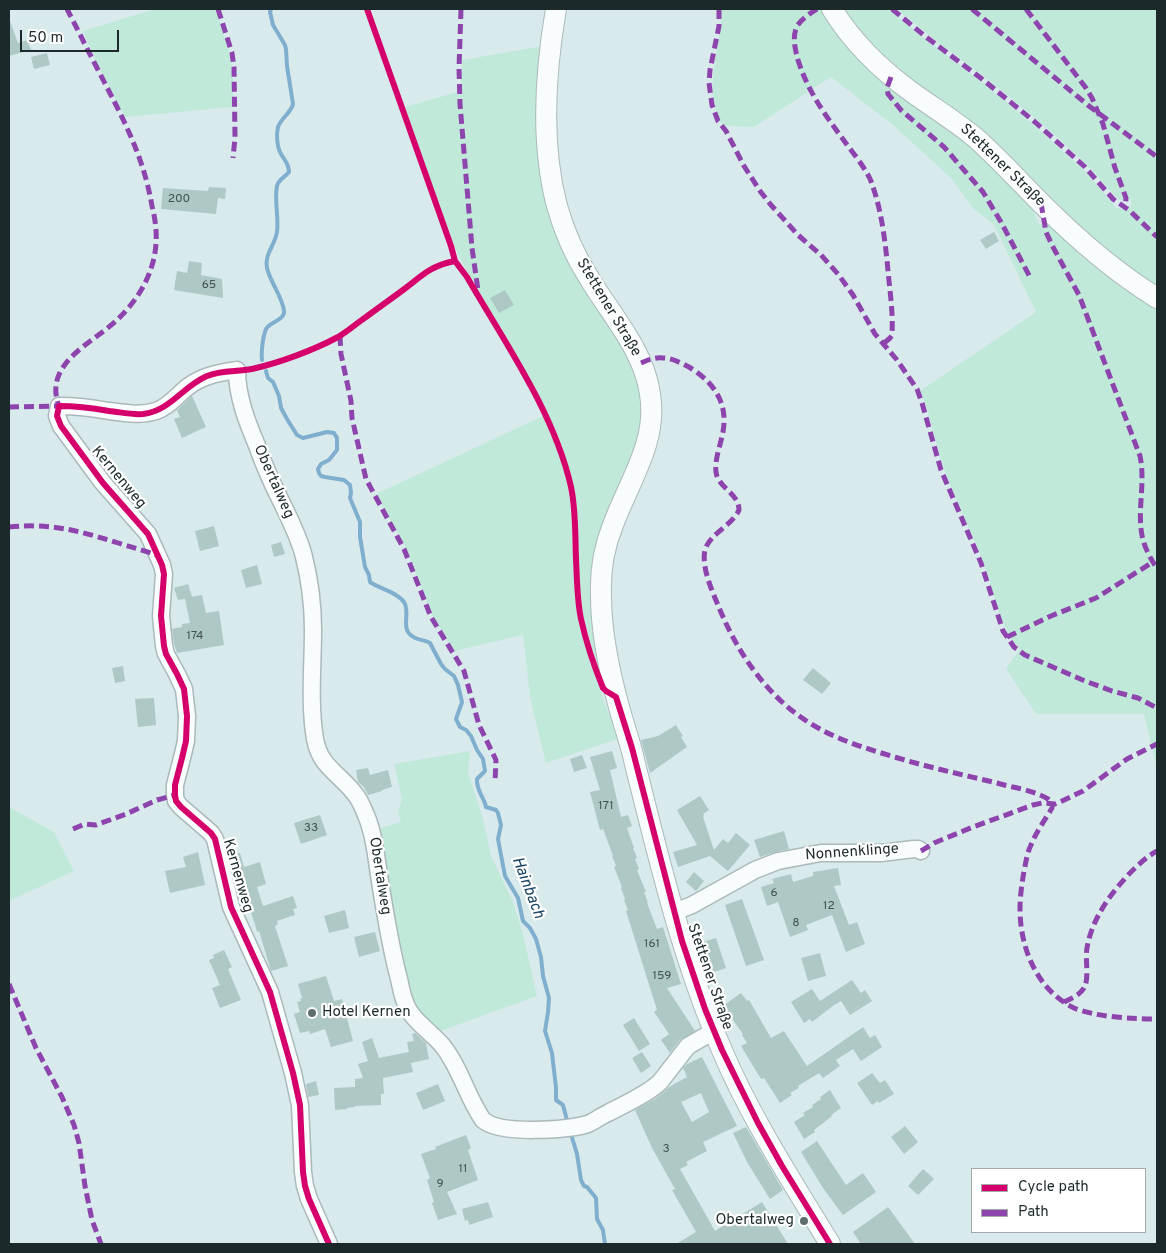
<!DOCTYPE html>
<html>
<head>
<meta charset="utf-8">
<style>
  body { margin:0 }
  #map { position:relative; width:1166px; height:1253px; overflow:hidden; background:#d8eaec; font-family:Overpass,sans-serif }
  canvas { display:block }
  .frame { position:absolute; inset:0; border:10px solid #1c292a; pointer-events:none }
  .legend { position:absolute; left:971px; top:1168px; width:175px; height:65px; box-sizing:border-box; background:#fff; border:1px solid #a4a9aa; margin:0; padding:6px 9px; list-style:none; font-size:15px; color:#1c292a }
  .legend li { display:flex; align-items:center; gap:10px; height:25px }
  .legend b { width:25px; border:1px solid #a4a9aa }
  .scale { position:absolute; left:20px; top:30px; width:99px; height:22px; box-sizing:border-box; border:2px solid #1c292a; border-top:0; padding-left:6px; font-size:15px; line-height:18px; white-space:nowrap; color:#1c292a; -webkit-text-stroke:4px #fff; paint-order:stroke }
</style>
</head>
<body>
<div id="map">
<canvas width="1166" height="1253"></canvas>
<div class="frame"></div>
<ul class="legend">
<li><b style="height:6px;background:#d6006c"></b>Cycle path</li>
<li><b style="height:6px;background:#8e44ad"></b>Path</li>
</ul>
<div class="scale">50 m</div>
</div>
<script>
const ctx = document.querySelector('canvas').getContext('2d');
ctx.lineJoin = 'round';
function fill(path, color) {
  ctx.fillStyle = color;
  ctx.fill(path, 'evenodd');
}
function stroke(path, color, width, dash) {
  ctx.strokeStyle = color;
  ctx.lineWidth = width;
  ctx.lineCap = dash ? 'butt' : 'round';
  ctx.setLineDash(dash || []);
  ctx.stroke(path);
}
function label(font, color, halo, rows, align = 'center') {
  ctx.font = font + ' Overpass,sans-serif';
  ctx.lineWidth = 4.5;
  ctx.setLineDash([]);
  ctx.textBaseline = 'middle';
  ctx.strokeStyle = halo;
  ctx.fillStyle = color;
  for (const [text, x, y, turn = 0] of rows) {
    ctx.save();
    ctx.translate(x, y);
    ctx.rotate((+turn || 0) * Math.PI / 180);
    ctx.textAlign = isNaN(turn) ? turn : align;
    if (halo) ctx.strokeText(text, 0, 0);
    ctx.fillText(text, 0, 0);
    ctx.restore();
  }
}
const green = new Path2D(`
  M155 9H216L231 59 233 81V107L125 117 96 61 83 31Z
  M721 9H824L958 134 1031 206 1039 224 1053 225 1157 306V768L1144 714H1036L1006 669 1020 649C1000 630 995 595 986 569 974 536 957 504 945 471 935 445 932 416 920 391L1036 312 994 225 973 208 952 179 893 125 831 77 754 127 723 126C700 89 723 48 721 9Z
  M842 9H888L917 33 982 82 1034 125 1088 174 1116 208 1122 209 1132 205 1130 199 1120 200C1109 191 1101 179 1091 169 1071 149 1050 131 1029 113 986 76 939 45 897 9H1157V287L1111 254 882 57Z
  M543 46 540 157 642 391V432L616 494 603 678 592 648 583 613 579 572 576 498 570 473 562 446 555 428 537 392 458 255 440 209 405 107 461 91 462 60Z
  M543 416C557 446 569 480 571 514 574 549 572 586 578 620 580 633 585 645 589 657 598 685 608 712 618 739L546 763 530 697 523 635 454 651 431 613 406 548 376 494Z
  M470 751 468 772 483 819 491 856 513 902 523 934 537 996 435 1033 412 1012 374 830 401 822 398 811 402 799 394 764Z
  M9 807 54 832 74 871 9 901Z`);
const stream = new Path2D(`
  M262 360C261 352 263 336 266 329 270 322 285 320 284 311 283 298 270 282 267 268 264 255 275 245 277 232 279 218 274 199 277 186 278 180 285 177 289 172 289 164 285 161 281 154 277 147 276 135 278 127 281 118 291 113 293 104L287 66 286 49 285 45 273 25 270 12 271 9
  M266 371 268 378 273 382 279 396 281 408 287 419 297 435 303 438 327 432 334 433 337 438V450L329 460 321 464 318 469 319 473 321 476 325 477 344 480 350 485 351 493 350 498 360 522V537L365 567 369 575 370 582C380 589 397 592 404 602 411 613 400 628 412 636 417 640 425 640 430 643L441 664 445 669 454 676 458 685 462 702 456 719 460 727 466 730 471 736 477 750 483 759 485 771 477 779C476 790 484 797 486 807L496 810 498 813 501 825 498 839 505 876 518 898 523 921 530 928 536 939 541 957 543 976 549 998 548 1012 545 1031 552 1053 556 1088V1100L563 1105 568 1124
  M570 1131 577 1154 581 1180 584 1186 587 1187 596 1198 597 1219 603 1230 605 1244`);
const building = new Path2D(`
  M9 21H10L18 43 27 40 31 50 9 56Z
  M47 53 50 65 34 69 31 57Z
  M209 187 226 188 225 199 218 198 216 214 161 209 163 188 208 191Z
  M994 232 999 241 986 249 980 240Z
  M189 261 202 263 201 275 222 279 223 298 174 290 177 271 187 273Z
  M505 290 514 305 499 313 490 298Z
  M192 396 206 427 182 438 174 419 180 417 177 410Z
  M214 526 219 546 200 551 195 531Z
  M281 542 285 554 274 557 271 545Z
  M257 565 262 584 246 588 241 570Z
  M188 584 192 597H191L202 595 206 613 219 611 224 645 177 653 174 644 172 629 182 627V624L190 623 185 599 178 600 174 588Z
  M123 666 125 681 115 683 112 668Z
  M813 668 831 683 822 694 803 680Z
  M154 698 156 725 138 727 135 699Z
  M676 725 683 736 681 737 687 747 650 773 641 740 658 736Z
  M612 751 617 768 610 770 621 817 628 815 632 826 627 828 634 848H633L637 858 635 859 639 869 637 870 646 892H644L648 903H647L657 929 663 927 681 984 667 988 695 1031 680 1040 670 1053 661 1040 669 1034 654 1012 657 1010 626 911 628 910 624 900 625 899 621 888 622 887 614 867 616 866 612 856H613L603 829 600 830 590 792 600 790 590 757Z
  M582 755 587 768 574 772 570 759Z
  M368 768 370 775 388 770 392 787 382 790V791L368 795 364 787 358 782 356 770Z
  M700 796 709 810 703 814 704 816 703 817 714 850 723 839 728 843 736 833 750 845 728 871 710 856 678 867 673 852 697 845 677 810Z
  M320 815 327 835 301 844 294 823Z
  M784 831 789 849 775 852 760 857 754 840Z
  M198 852 205 885 170 893 165 871 186 867 183 857Z
  M240 853 244 867 260 862 266 884 257 887 263 906 293 896 297 908 293 909 295 915 277 921 278 924 275 926 288 966 271 971 259 931 257 932 256 928 243 888 240 889 230 855Z
  M838 868 841 885 834 886 849 925 857 922 865 944 846 952 832 915 806 925 808 930 790 937 778 902 767 906 761 887 774 883 772 879 791 874 793 882 813 876V872Z
  M694 872 704 881 696 891 686 882Z
  M742 899 764 960 746 966 725 905Z
  M345 910 349 928 329 933 324 916Z
  M375 932 380 951 359 957 354 937Z
  M716 938 726 968 708 974 697 944Z
  M224 950 232 967 228 969 241 1000 220 1008 212 988 220 985 209 960 214 958 213 955Z
  M820 953 826 976 808 981 801 958Z
  M326 976 334 1001 342 999 353 1041 331 1047 325 1029 310 1034 309 1031 300 1033 294 1014 300 1012 297 1002 301 1001 300 999 302 998 298 984Z
  M852 980 861 993 865 990 872 1001 850 1015 841 1001 834 1005 812 1022 810 1019 804 1023 791 1002 812 989 820 1001Z
  M741 993 747 1001 749 1000 771 1038 784 1031 807 1066 863 1027 870 1038 875 1035 882 1047 861 1061 853 1049 836 1060 840 1066 823 1078 819 1073 798 1086 799 1088 790 1093 792 1095 780 1103 764 1078 761 1079 741 1046 747 1043 742 1035 743 1034 723 1006Z
  M634 1018 650 1044 639 1051 623 1025Z
  M415 1033 426 1043 429 1059 411 1063 413 1072 383 1078 384 1094H381V1105L355 1106V1107L347 1108V1109L335 1110 334 1088 355 1087V1079L363 1078 358 1064 368 1061 362 1042 372 1038 379 1058 409 1052 407 1042 414 1041 412 1034Z
  M642 1052 651 1066 641 1073 632 1058Z
  M702 1057 737 1126 703 1142 707 1151 686 1162 688 1165 680 1169 715 1231 762 1202 788 1244H676L696 1232 672 1190 675 1189 652 1148 635 1110 655 1099 664 1092 669 1087 687 1077 683 1068 687 1064ZM701 1093 709 1112 692 1122 681 1102Z
  M872 1073 880 1083 885 1080 894 1094 879 1103 878 1101 872 1105 857 1083Z
  M316 1081 319 1095 308 1097 306 1084Z
  M438 1084 445 1101 423 1110 416 1093Z
  M830 1090 841 1108 831 1115 832 1116 814 1130 815 1132 804 1139 794 1122 805 1115 803 1113 813 1107 812 1105 821 1099 820 1097Z
  M905 1126 918 1142 904 1154 891 1137Z
  M746 1127 783 1190 770 1199 747 1162 733 1133Z
  M466 1135 471 1148 468 1150 478 1180 447 1192 457 1214 438 1220 432 1203 434 1202 427 1180 430 1178 421 1154 436 1149 435 1147Z
  M817 1141 846 1185 863 1173 876 1192 843 1215 823 1188 801 1152Z
  M923 1169 934 1179 918 1195 908 1186Z
  M488 1202 493 1217 469 1225 468 1220 465 1221 462 1209Z
  M888 1207 915 1244H861L853 1232Z`);
const minor = new Path2D(`
  M674 912 692 905 755 870 778 861 821 853H881L914 849H918L921 851
  M329 1244 309 1199 305 1186 303 1172 300 1105 293 1073 270 992 231 907 215 839 211 833 203 826 181 807 176 801 175 795V785L182 758 186 741 187 716 184 689 177 674 166 654 164 646 161 616 164 574 162 565 148 534 103 483 61 426 57 416 59 406C76 406 93 408 109 411 125 413 140 416 156 411 169 407 178 394 189 386 204 375 219 373 237 370 237 398 248 424 258 448 264 465 271 481 279 497 288 516 299 536 304 557 310 581 313 605 313 630 313 666 309 703 315 739 320 767 339 773 355 794 360 800 363 808 366 815 374 834 376 855 379 875 384 907 389 939 397 971 400 981 401 992 405 1002 411 1020 430 1031 442 1045 460 1067 467 1097 483 1120 500 1135 567 1130 588 1124 595 1121 601 1116 608 1113 623 1105 648 1094 660 1082L688 1046 714 1031`);
const major = new Path2D(`
  M556 9C545 73 540 142 557 206 564 231 575 256 589 278 611 315 644 350 650 394 658 442 629 481 613 525 604 547 600 572 601 596 601 630 610 674 619 707 624 726 631 744 635 764 659 860 682 957 721 1048 750 1117 791 1180 830 1244
  M832 9C853 43 881 70 913 93 935 109 957 122 978 140 1000 160 1021 183 1042 204 1077 239 1115 272 1157 298`);
const quiet = new Path2D(`
  M218 9 232 53 234 67 235 138 233 158
  M461 9 459 68 460 104 472 248 478 290
  M719 9V26L710 70 709 83 712 105 718 121 726 131 744 166 760 191 771 205 798 235 821 255 838 274 853 295 875 334 897 360 917 389 922 403 941 470 981 563 1003 631 1014 647 1025 655 1085 681 1112 691 1138 698 1157 708
  M817 9C810 13 802 19 797 26 792 37 795 49 798 60 808 92 826 116 845 142 853 153 868 171 872 184 883 215 886 249 889 281 891 299 893 317 892 335L890 338 883 344
  M892 9 926 37 982 79 1035 122 1085 167 1113 199 1130 211 1157 237
  M972 9 1089 106 1157 157
  M1026 9 1086 88 1092 98 1103 124 1115 168 1126 198 1125 207
  M891 77 887 88 888 94 901 110 944 147 983 192 1001 222 1031 279
  M1041 203 1046 232 1053 247 1079 295 1140 456C1146 484 1136 513 1143 540 1146 550 1151 560 1157 568
  M340 336 341 354 351 401 352 418 366 479 404 549 431 617 464 671 479 725 496 760 495 782
  M641 363C648 360 655 357 663 358 672 358 681 363 689 367 709 379 725 397 724 422 724 438 714 457 716 472 718 488 739 493 739 510 732 526 710 533 705 550 701 566 712 591 718 605 738 655 771 703 820 729 844 742 871 750 898 758 931 768 964 775 997 783 1014 788 1033 790 1048 799 1052 802 1053 804 1052 808 1045 820 1036 832 1031 845 1027 853 1026 862 1024 871 1022 883 1020 896 1020 909 1020 948 1037 990 1074 1008 1095 1017 1134 1019 1157 1019
  M9 407 59 406C42 362 96 342 120 317 140 297 154 272 156 244 157 231 155 218 152 206 143 153 120 113 96 66 86 47 77 28 67 9
  M9 527C50 523 76 530 115 542 130 547 144 550 159 556
  M1007 637 1051 616 1096 598 1153 562
  M73 829 85 824 96 825 126 814 157 800 175 795
  M921 851 934 843 973 827 1033 805 1042 803 1055 804 1060 802 1083 791 1127 759 1157 744
  M9 984 36 1048 62 1097 74 1125 79 1143 85 1186 92 1220 101 1244
  M1064 1002C1072 998 1081 995 1085 986 1089 976 1085 959 1087 948 1092 919 1109 896 1128 875 1137 866 1146 857 1157 851`);
const cycleway = new Path2D(`
  M367 9 451 246 455 261 467 277C505 343 554 412 571 487 576 510 575 535 576 559 577 579 577 600 581 619 586 642 594 666 603 688L606 691 616 697 632 748 682 941 705 1009 722 1050 758 1123 782 1166 830 1244
  M329 1244 309 1199 305 1186 303 1172 300 1105 293 1073 270 992 231 907 215 839 211 833 203 826 181 807 176 801 175 795V785L182 758 186 741 187 716 184 689 177 674 166 654 164 646 161 616 164 574 162 565 148 534 103 483 61 426 57 416 59 406C76 406 92 408 109 411 120 412 131 415 143 414 170 411 183 386 207 376 221 370 237 372 252 369 279 363 314 350 338 337 348 331 357 323 366 317 378 308 391 299 403 290 423 275 430 266 455 261`);
const markers = [
  [312,1013,5,"#5e6d6e"],
  [804,1221,5,"#5e6d6e"]
];
const numberNames = [
  ["200",179,200],
  ["65",209,286],
  ["174",195,637],
  ["171",606,807],
  ["33",311,829],
  ["6",774,894],
  ["12",829,907],
  ["8",796,924],
  ["161",652,945],
  ["159",662,977],
  ["3",666,1150],
  ["11",463,1170],
  ["9",440,1185]
];
const streetNames = [
  ["Stettener Straße",1002,166,44],
  ["Stettener Straße",608,308,59],
  ["Kernenweg",118,478,50],
  ["Obertalweg",273,482,66],
  ["Nonnenklinge",852,853,-4],
  ["Kernenweg",237,876,74],
  ["Obertalweg",379,876,81],
  ["Stettener Straße",709,977,71]
];
const poiNames = [
  ["Hotel Kernen",322,1013],
  ["Obertalweg",794,1221,"right"]
];
const waterNames = [
  ["Hainbach",527,888,69]
];
fill(green, '#c0e9da');
stroke(stream, '#7faecf', 4);
fill(building, '#aec8c6');
stroke(minor, '#abb9ba', 19);
stroke(major, '#abb9ba', 22);
stroke(minor, '#f9fcfc', 16);
stroke(major, '#f9fcfc', 20);
stroke(quiet, '#8e44ad', 5, [10, 5]);
stroke(cycleway, '#d6006c', 6);
for (const [x, y, r, color] of markers) {
  const dot = new Path2D();
  dot.arc(x, y, r, 0, 2 * Math.PI);
  ctx.fillStyle = color;
  ctx.fill(dot);
  stroke(dot, '#fff', 2);
}
label('12px', '#405151', null, numberNames);
label('15px', '#1c292a', '#fff', streetNames);
label('15px', '#1c292a', '#fff', poiNames, 'left');
label('italic 16px', '#154363', '#fff', waterNames);
</script>
</body>
</html>
